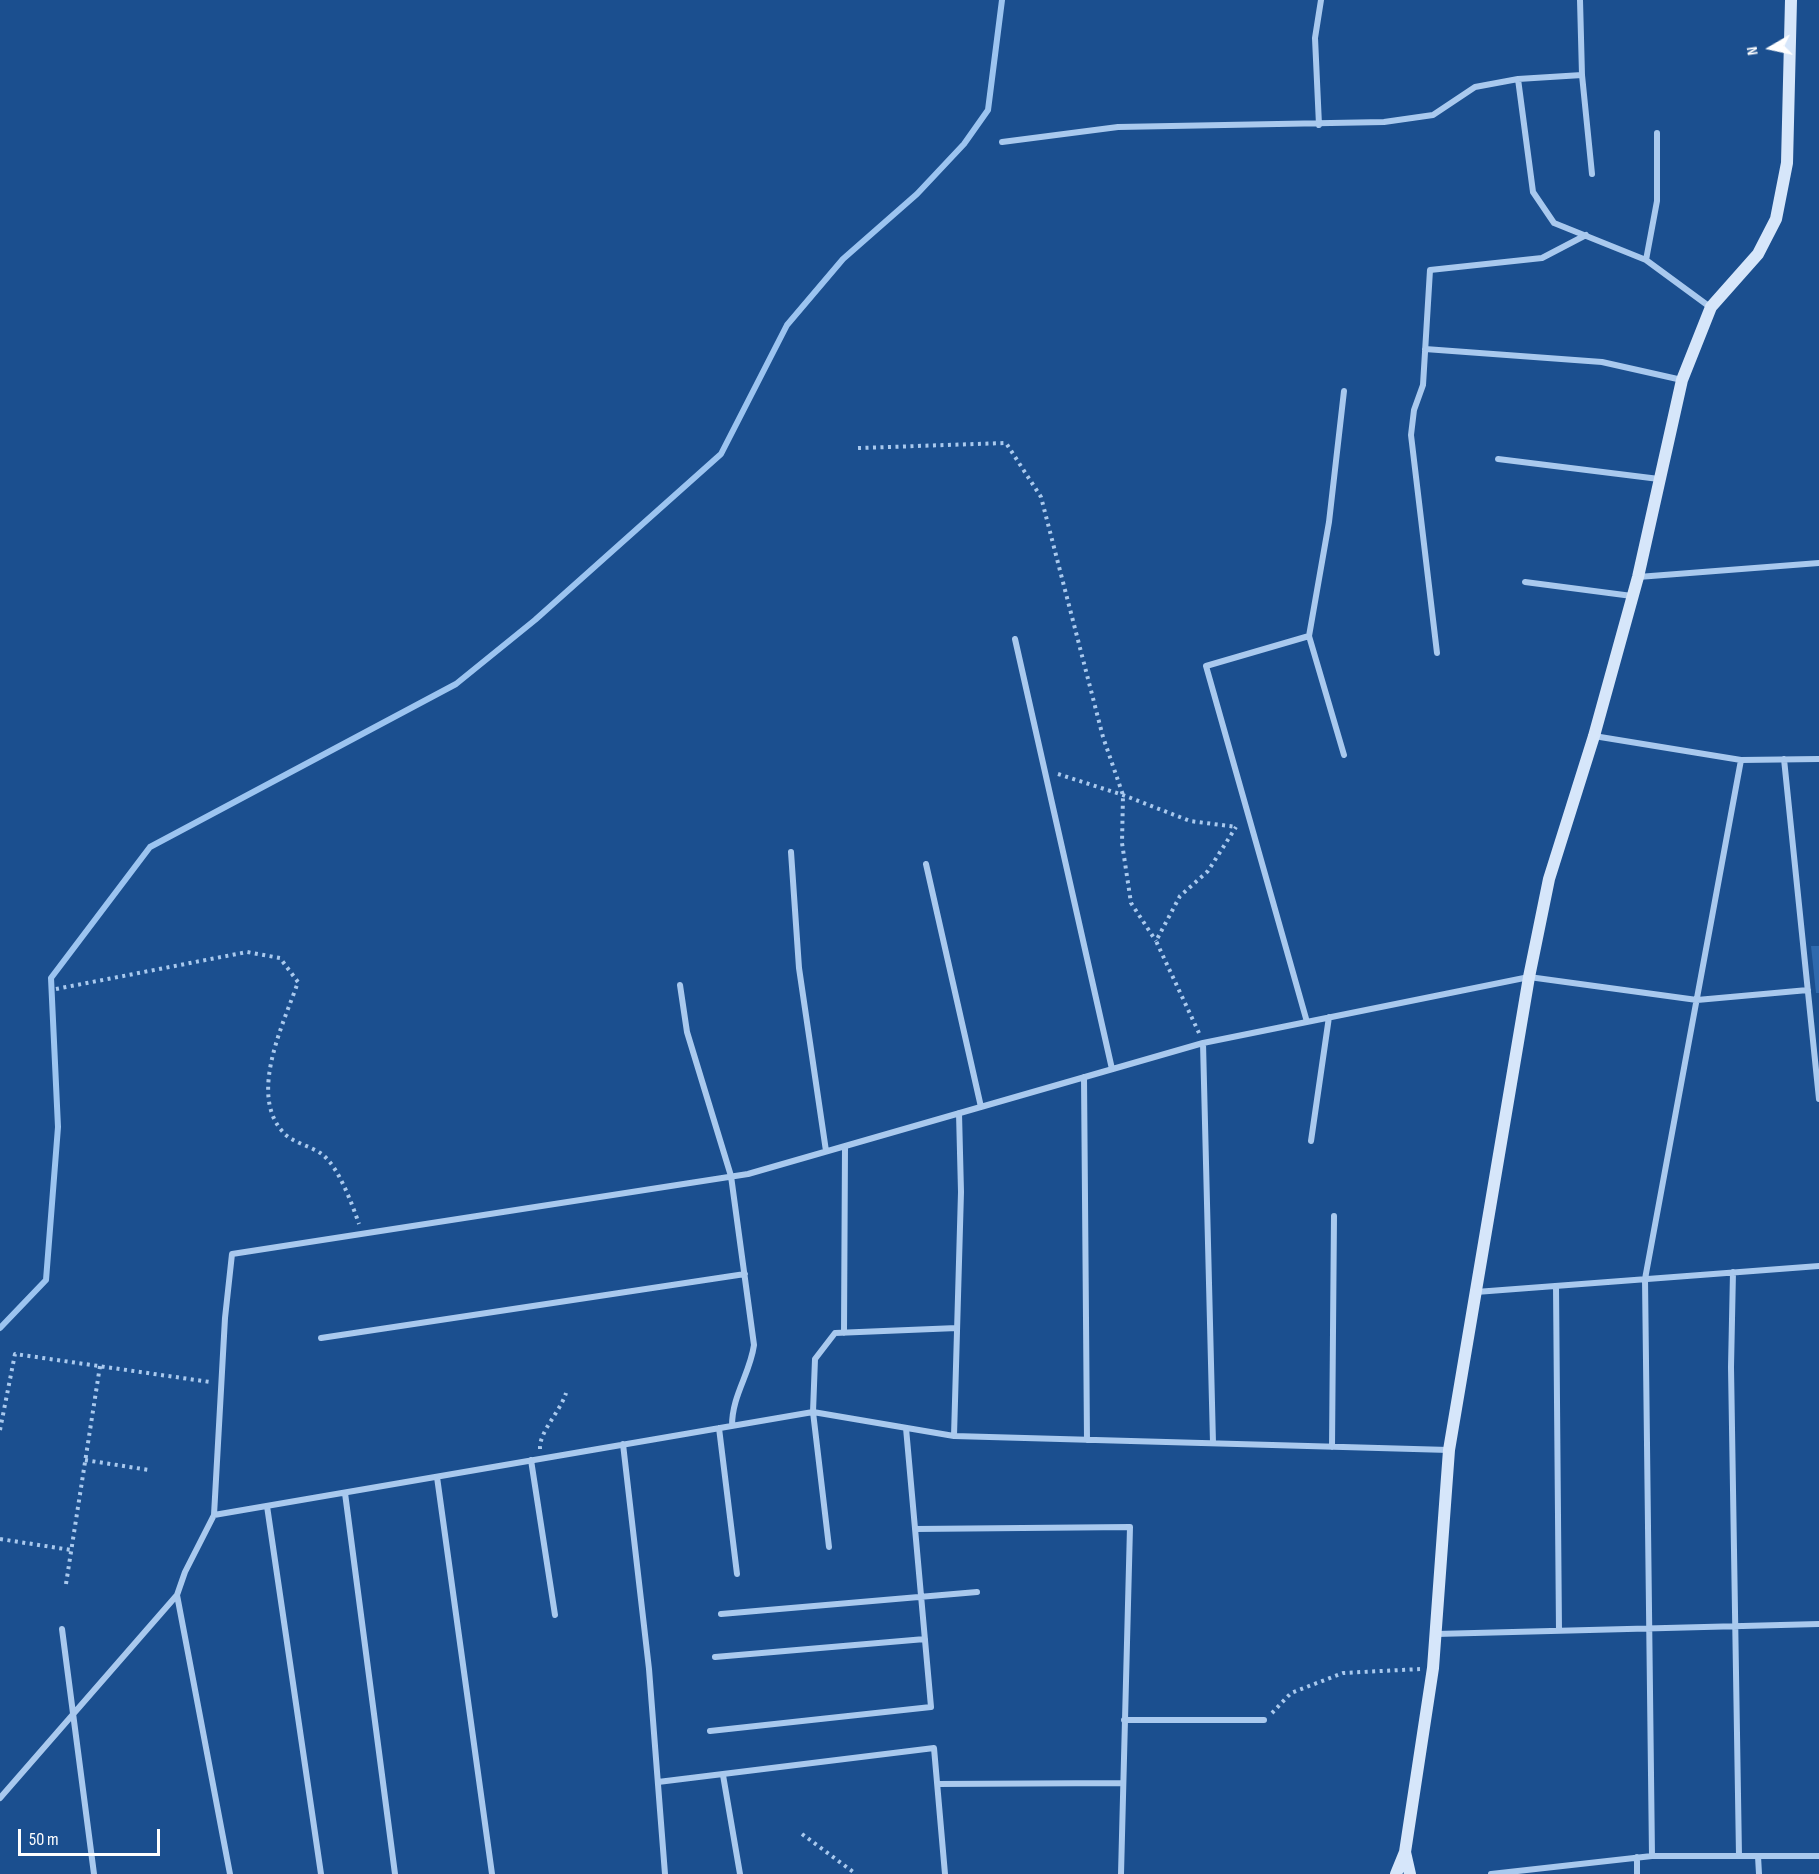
<!DOCTYPE html>
<html>
<head>
<meta charset="utf-8">
<style>
  body { margin:0 }
  #map { position:relative; width:1819px; height:1874px; overflow:hidden; background:#1b4f8f; font-family:"Sofia Sans Condensed",sans-serif }
  canvas { display:block }
  .north { position:absolute; left:1741px; top:18px; width:60px; height:60px; -webkit-text-stroke:4px #1b4f8f; paint-order:stroke; rotate:261deg; font-size:16px; font-weight:700; line-height:24px; text-align:center; color:#fff }
  .north::after { content:''; display:block; margin:auto; width:21px; height:27px; background:#fff; clip-path:polygon(50% 0,100% 100%,50% 72%,0 100%) }
  .scale { position:absolute; left:18px; top:1829px; width:142px; height:27px; box-sizing:border-box; border:3px solid #fff; border-top:0; padding-left:8px; font-size:18px; line-height:21px; white-space:nowrap; color:#fff; -webkit-text-stroke:4px #1b4f8f; paint-order:stroke }
</style>
</head>
<body>
<div id="map">
<canvas width="1819" height="1874"></canvas>
<div class="north">N</div>
<div class="scale">50 m</div>
</div>
<script>
const ctx = document.querySelector('canvas').getContext('2d');
ctx.lineJoin = 'round';
function fill(path, color) {
  ctx.fillStyle = color;
  ctx.fill(path, 'evenodd');
}
function stroke(path, color, width, dash) {
  ctx.strokeStyle = color;
  ctx.lineWidth = width;
  ctx.lineCap = dash ? 'butt' : 'round';
  ctx.setLineDash(dash || []);
  ctx.stroke(path);
}
const green = new Path2D(`
  M1811 946H1819V993H1816Z`);
const stream = new Path2D(`
  M0 1328 46 1280 58 1127 51 978 150 847 456 684 535 620 721 454 787 325 843 259 917 194 964 144 988 110 1002 0`);
const path = new Path2D(`
  M858 448 1006 443 1041 497 1103 737 1123 795 1122 843 1131 903 1156 941
  M1058 774 1123 795 1190 821 1237 827
  M56 989 247 952 280 958 298 982C284 1023 248 1094 283 1132 292 1143 312 1146 323 1155 339 1168 352 1204 359 1224
  M1199 1033 1156 941 1180 896 1208 871 1236 827
  M0 1430 15 1354 210 1382
  M540 1449C539 1432 560 1412 566 1393
  M85 1460 149 1470
  M0 1539 71 1550
  M66 1584 100 1366
  M1272 1713 1291 1693 1343 1673 1420 1669
  M802 1834 856 1874`);
const minor = new Path2D(`
  M1582 75 1592 174
  M1518 79 1533 192 1554 223 1646 260 1710 307
  M1319 125 1315 38 1321 0
  M1002 142 1118 127 1384 122 1433 115 1475 87 1518 79 1582 75 1580 0
  M1646 260 1657 201V133
  M1425 349 1602 362 1682 380
  M1344 391 1329 522 1309 636 1344 755
  M1498 459 1659 479
  M1638 577 1819 563
  M1525 582 1632 596
  M1015 639 1112 1069
  M1437 653 1411 435 1414 410 1423 385 1430 270 1542 258 1586 235
  M1594 736 1741 760 1819 759
  M1784 759 1819 1099
  M791 852 799 968 826 1151
  M926 864 981 1107
  M680 985 687 1032 731 1176 754 1345C750 1374 732 1395 732 1426
  M1307 1022 1206 666 1309 636
  M1203 1043 1213 1443
  M1084 1077 1087 1440
  M1311 1141 1329 1017
  M1733 1272 1731 1367 1739 1856
  M1556 1286 1559 1631
  M1476 1292 1819 1266
  M844 1333 845 1146
  M321 1338 745 1274
  M719 1428 737 1574
  M954 1436 961 1192 959 1113
  M623 1444 649 1669 665 1874
  M1332 1447 1334 1216
  M531 1460 555 1615
  M437 1477 492 1874
  M345 1493 395 1874
  M267 1506 321 1874
  M214 1515 813 1412 954 1436 1449 1450
  M915 1529 1130 1527 1121 1874
  M829 1547 813 1412 815 1359 835 1333 957 1328
  M177 1595 230 1874
  M721 1614 977 1592
  M62 1629 94 1874
  M1436 1634 1819 1624
  M715 1657 925 1639
  M1124 1720H1264
  M710 1731 931 1707 906 1428
  M723 1775 740 1874
  M658 1782 934 1748 945 1874
  M938 1784 1122 1783
  M0 1798 177 1595 185 1572 214 1515 225 1318 232 1254 748 1174 1203 1043 1529 977 1697 1000 1808 990
  M1652 1856 1645 1279 1741 760
  M1758 1856 1759 1874
  M1637 1857V1874
  M1491 1874 1652 1856H1819`);
const secondary = new Path2D(`
  M1405 1852 1410 1874
  M1396 1874 1405 1852 1433 1668 1449 1450 1529 977 1549 879 1594 736 1638 577 1682 380 1711 307 1758 254 1776 219 1787 163 1791 0`);
fill(green, '#2e69ad');
stroke(stream, '#9cc4f0', 6);
stroke(path, '#a9c9ee', 4, [3, 4.5]);
stroke(minor, '#a9c9ee', 6);
stroke(secondary, '#d6e6fa', 12);
</script>
</body>
</html>
